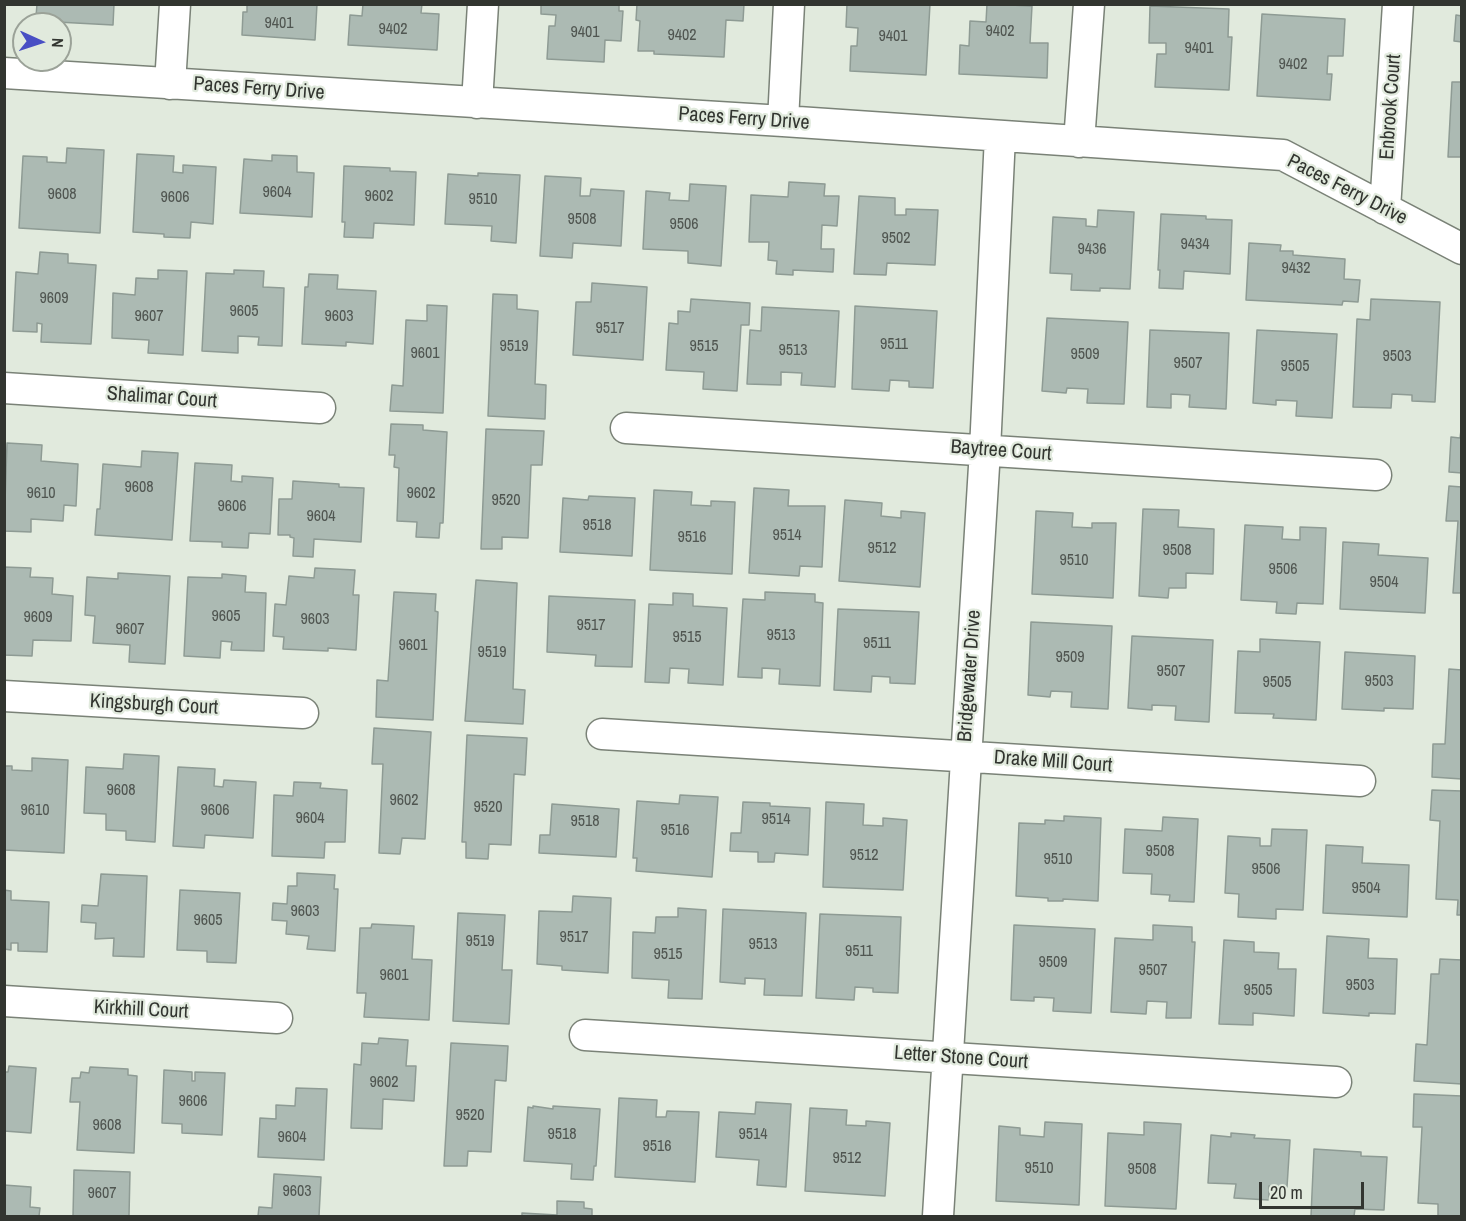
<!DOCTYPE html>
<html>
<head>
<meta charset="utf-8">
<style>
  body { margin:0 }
  #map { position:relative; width:1466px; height:1221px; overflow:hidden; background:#e1eadd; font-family:"Archivo Narrow",sans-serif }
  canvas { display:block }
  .frame { position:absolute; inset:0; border:6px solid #323530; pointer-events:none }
  .north { position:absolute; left:12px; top:12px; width:60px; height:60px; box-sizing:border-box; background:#e1eadd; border:2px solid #9ba298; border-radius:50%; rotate:93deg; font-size:16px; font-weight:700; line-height:24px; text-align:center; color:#323530 }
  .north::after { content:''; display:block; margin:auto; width:21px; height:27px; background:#494fc4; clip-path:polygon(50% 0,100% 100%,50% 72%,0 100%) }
  .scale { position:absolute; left:1259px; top:1182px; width:105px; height:27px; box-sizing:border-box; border:3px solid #323530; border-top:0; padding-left:8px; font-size:18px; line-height:21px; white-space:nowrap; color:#323530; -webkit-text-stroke:4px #e1eadd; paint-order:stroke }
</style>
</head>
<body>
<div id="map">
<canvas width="1466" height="1221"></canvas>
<div class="frame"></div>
<div class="north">N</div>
<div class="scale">20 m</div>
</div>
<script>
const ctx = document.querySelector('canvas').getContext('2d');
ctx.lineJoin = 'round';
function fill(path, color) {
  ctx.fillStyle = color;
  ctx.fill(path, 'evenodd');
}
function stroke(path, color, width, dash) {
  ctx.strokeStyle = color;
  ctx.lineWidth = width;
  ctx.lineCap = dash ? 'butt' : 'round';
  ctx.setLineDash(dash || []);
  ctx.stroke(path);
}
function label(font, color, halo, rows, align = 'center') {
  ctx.font = font + ' "Archivo Narrow",sans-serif';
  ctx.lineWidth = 4.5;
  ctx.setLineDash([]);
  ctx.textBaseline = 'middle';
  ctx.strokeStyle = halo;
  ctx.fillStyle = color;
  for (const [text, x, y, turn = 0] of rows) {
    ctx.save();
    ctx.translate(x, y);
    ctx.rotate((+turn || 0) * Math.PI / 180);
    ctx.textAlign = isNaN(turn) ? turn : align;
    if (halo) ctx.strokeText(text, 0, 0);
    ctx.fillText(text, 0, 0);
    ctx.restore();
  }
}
const building = new Path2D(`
  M37 4H114L113 25 57 22V18L36 17Z
  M247 4H317L315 40 242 35 243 12H247Z
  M363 4H422L421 13 439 14 437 50 348 45 350 15 362 16Z
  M541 4H619V11H623L621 41 605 40 604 62 547 59 549 26H555L556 15 541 14Z
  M637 4H744L743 21 726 20 724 57 654 54V51H638L640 21 636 20Z
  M847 4H930L926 75 850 71 851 46H857L858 28 846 27Z
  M987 4 1032 6 1030 43H1048L1047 78 959 74 960 45 969 46 970 21 986 22Z
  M1150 6 1229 9 1228 37H1232L1229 90 1155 87 1157 54H1166V43H1149Z
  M1262 14 1345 19 1343 56H1328L1327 74H1332L1330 100 1257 96Z
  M1456 15 1462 16V42L1454 41Z
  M1452 82H1462V157H1448Z
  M67 148 104 150 100 233 19 228 23 156 47 157V162L66 163Z
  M137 154 174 156 173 172 183 173V165L216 167 213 224 191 222 190 238 164 237V234L133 232Z
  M272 155 297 156V172L314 173 312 217 240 213 244 159 272 161Z
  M344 166 390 168V171L416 172 414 225 374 223 373 238 344 237 345 222H342Z
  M478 173 520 175 516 243 491 241 492 226 445 224 448 174 478 176Z
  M545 176 581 178 580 196H590L591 189 624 191 621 246 573 243 572 258 540 256Z
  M789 182 825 184 824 196H839L837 226 822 225 821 249H834L833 272 793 270V275L776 274 777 261 768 260 769 242H749L751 195 788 197Z
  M690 184 726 186 721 266 688 263V251L643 249 646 191 670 193 669 200 689 201Z
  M859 196 895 198V215H906V209L938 210 935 265 887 263 886 275 854 274Z
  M1098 210 1134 212 1130 289 1100 288V291L1071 290 1072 274 1050 273 1053 217 1086 219V226L1097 227Z
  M1161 214 1206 216V219L1232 220 1230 274 1184 271 1183 289 1159 288 1160 270H1158Z
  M1249 243 1281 245 1280 251H1293V255L1345 259 1344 279 1360 280 1358 302 1343 301 1342 305 1246 300Z
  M40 252 68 254V263L96 265 91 344 41 342 42 324 37 323V332L13 331 16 272 38 274Z
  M158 270 187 271 183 355 148 353 149 340 112 338 113 293 135 295 136 278 158 279Z
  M234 270 264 271 263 287 284 288 282 346 258 345 259 337 238 336V353L202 351 206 273 234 274Z
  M309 274 338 275 337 289 376 291 373 344 346 342V346L302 344 305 287H308Z
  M592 283 647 287 643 360 573 355 576 302H591Z
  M493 294 517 295V309L538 311 535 384 546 385 545 419 488 416Z
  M691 299 750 303 749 325H741L737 391 703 389 704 372 666 370 669 323 678 324V311L690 312Z
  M1371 299 1440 302 1435 402 1412 401V395L1392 394 1391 408 1353 407 1357 319 1370 320Z
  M427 305 447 306 443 413 390 411 392 385 403 386 406 320 427 321Z
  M855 306 937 311 933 388 909 387V381L890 380 889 391 852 389Z
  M762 307 839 311 835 387 801 385 802 373 781 372V385L747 384 750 330 761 331Z
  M1047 318 1128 322 1124 404 1087 403 1088 389 1067 388 1066 393 1042 391Z
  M1150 330 1229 333 1226 409 1189 407 1190 395 1171 394V408L1147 407Z
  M1257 330 1337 334 1332 418 1296 416 1297 401 1276 400V405L1253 403Z
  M391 424 423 425V430L447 432 443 523H440L439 538 416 537 417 522 397 521 399 468 394 467 395 455H389Z
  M486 429 544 431 542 465H531L528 538 502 537V549H481Z
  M1461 430 1462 473 1449 472 1451 437 1460 438Z
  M7 443 42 445 41 461 78 464 76 506 64 505 63 521 31 519V532L4 531Z
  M142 451 178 453 172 540 95 535 97 509H100L103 464 141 467Z
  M195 463 232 465 231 481 242 482V476L273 478 270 534 249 533 248 548 222 547V542L190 541Z
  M293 481 339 484V487L364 488 361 542 314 539 313 557 293 556 294 538 290 537V535H278L279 499H292Z
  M1449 486 1462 487V593H1453L1458 521H1446Z
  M754 488 789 490 788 506H825L822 567 800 566 799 576 749 573Z
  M654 490 692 492 691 505 711 506V501L735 502 732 574 650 570Z
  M589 496 635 498 632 556 560 552 563 498 588 500Z
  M845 500 882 503 881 516 901 518V511L925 513 920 587 839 581Z
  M1143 509 1179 510 1178 527 1214 529 1213 574 1186 573V588H1169L1168 598 1139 596Z
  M1036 511 1073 513 1072 527 1092 528V523H1116L1113 598 1032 594Z
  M1245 525 1283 527 1282 539 1300 540V527L1326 528 1323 604 1297 603 1296 614 1276 613 1277 602 1241 600Z
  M1343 542 1379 544 1378 555 1428 558 1425 613 1340 609Z
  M4 567 31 568 30 577 53 578 52 594 73 596 71 641 33 640 32 656 4 655Z
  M315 568 355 570 353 595H359L356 650 328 648V651L283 649 284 637 273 636 275 604 286 605 289 576 314 578Z
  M118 573 170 576 165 664 129 662 130 645 93 643 95 616 85 615 87 577 118 579Z
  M222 574 246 576 245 592 266 593 264 651 231 650 232 642 221 641 220 658 184 656 188 577 222 578Z
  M476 580 517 583 513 689 525 690 523 724 465 721Z
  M394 592 436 594 435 611 438 612 433 720 376 717 377 680 388 681Z
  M765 592 815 594V602L823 603 820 686 779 684 780 669 762 668V678L738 677 743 599 765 600Z
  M673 593 693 594V606L727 608 723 685 688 683 689 669 670 668 669 683 645 682 649 604 673 605Z
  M549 596 635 600 632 667 595 666 596 655 547 652Z
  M838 609 919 612 915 684 890 683V677L872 676 871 692 834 690Z
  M1031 622 1112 626 1108 709 1071 707 1072 692 1051 691 1050 697 1028 695Z
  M1132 636 1213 640 1209 722 1175 720 1176 706 1152 705V710L1128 708Z
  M1260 639 1320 642 1316 720 1273 718 1274 714 1235 713 1238 651 1260 652Z
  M1345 652 1415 656 1413 709 1384 708V711L1342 709Z
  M1449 669 1462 670V779L1432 777 1433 744H1445Z
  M374 728 431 732 425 839 402 838 400 854 379 853 383 764H372Z
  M467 735 527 738 525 775 514 774 511 845 489 844 488 859 466 858V842H462Z
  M124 754 159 756 155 842 126 840V831L106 830V814L84 813 86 767 123 769Z
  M32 758 68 760 64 853 4 850V766H12V770L32 771Z
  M178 767 215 769 214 786 223 787 224 780 256 782 253 838 205 835 204 848 173 846Z
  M294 782 321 783 320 788 347 790 345 842H325L324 858 272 856 274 795 293 796Z
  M1432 790 1462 791V915H1457L1458 900 1436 899 1440 821 1430 820Z
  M680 795 718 797 712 877 636 871 637 858H633L637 801 679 804Z
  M743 802 770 803V806L810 808 808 855 775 853 774 862H758V852L730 851 731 833H741Z
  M826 802 864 804 863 825 883 826V818L907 820 903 890 823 887Z
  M552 804 619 809 616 857 539 853 540 835H550Z
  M1064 816 1101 818 1098 901 1063 899V901H1048V898L1016 896 1019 823 1045 824V820L1064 821Z
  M1163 817 1198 819 1194 902 1169 901 1170 895 1151 894 1152 874 1123 873 1125 829 1162 831Z
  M1272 829 1307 830 1303 910 1276 909V919L1238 917 1239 894 1225 893 1228 836 1260 838V846H1271Z
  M1326 845 1363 847 1362 863 1409 865 1407 917 1323 913Z
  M297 873 335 875 334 889H338L335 951 307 949 309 936 286 934 287 921 272 920 273 903 287 904 288 886H297Z
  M101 874 147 876 144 957 113 956 114 938 95 939 96 923 81 922 82 905 98 906Z
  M4 890 11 891V900L49 902 47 952 18 951V943H11V950L4 949Z
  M180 890 240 893 236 963 207 962V951L177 950Z
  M573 896 611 898 608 973 562 970V966L537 964 539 911 572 912Z
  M678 908 706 910 702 999 668 998 669 980 632 978 633 932 655 933 656 917H678Z
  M723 909 806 913 802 996 764 995 765 979 745 978V984L720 982Z
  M458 913 505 915 502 970H512L509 1024 453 1021Z
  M820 914 901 917 898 993 873 992V988L855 987 854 1000 816 998Z
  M372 924 414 926 412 959 432 960 429 1020 364 1017 366 993H357L360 928H371Z
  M1014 925 1095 929 1091 1013 1053 1011 1054 998 1034 997V1001L1011 1000Z
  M1153 925 1192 927V942H1195L1191 1018H1166L1167 1002 1147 1001 1146 1014 1111 1012 1115 938 1153 940Z
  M1327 936 1369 939 1368 958 1397 959 1395 1014 1369 1013V1016L1323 1013Z
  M1224 940 1254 942V952L1279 953 1278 969H1296L1294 1016 1253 1013V1025L1219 1024Z
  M1440 959 1462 960V1084L1414 1081 1416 1044 1427 1045 1431 974H1439Z
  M379 1038 408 1040 406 1066H416L414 1101 383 1099 382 1129 351 1128 354 1064 361 1065 362 1043 378 1044Z
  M451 1043 508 1046 506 1081 495 1080 491 1152 468 1151 467 1166H444Z
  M4 1066 5 1072H8L9 1066 36 1068 31 1133 4 1131Z
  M90 1067 128 1069V1075L137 1076 134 1153 77 1150 80 1102H70L72 1078H80L81 1072 89 1073Z
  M164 1070 192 1072V1081H195V1072L225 1073 222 1135 182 1133V1124L162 1123Z
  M296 1088 327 1089 324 1160 258 1157 260 1118 276 1119V1105L295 1106Z
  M1414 1094 1462 1096V1216H1438V1204L1418 1203 1422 1127H1413Z
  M619 1098 657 1100 656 1117H666L667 1111 699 1112 695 1182 615 1177Z
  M756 1102 791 1104 786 1187 757 1185 759 1160 716 1157 719 1112 755 1114Z
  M533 1106 553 1109V1106L600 1109 596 1166H594L593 1180 571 1179 572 1164 524 1161 528 1107 533 1108Z
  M810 1108 847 1110 846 1125 866 1126V1121L890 1123 885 1196 805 1191Z
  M1045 1122 1082 1124 1079 1205 996 1201 999 1126 1020 1128V1135L1044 1137Z
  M1144 1122 1181 1124 1176 1209 1105 1206 1108 1133 1144 1135Z
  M1231 1133 1255 1135 1254 1138 1290 1140 1287 1187 1269 1186V1200L1234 1198 1236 1184 1208 1183 1211 1135 1231 1137Z
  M1314 1149 1361 1152V1156L1387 1157 1384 1210 1355 1209 1354 1216H1311Z
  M74 1170 130 1172 129 1216H73Z
  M274 1174 321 1177 319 1216H258L259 1207 272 1208Z
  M4 1185 31 1187 30 1207 40 1208 39 1216H4Z
  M557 1201 584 1202V1208L592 1209V1216H522V1213L557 1215Z`);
const minor = new Path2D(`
  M4 73 783 121 1283 155 1462 249
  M170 84 175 4
  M477 103 483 4
  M783 121 789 4
  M1079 142 1089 4
  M1385 209 1398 4
  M4 388 320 408
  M626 428 1376 475
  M4 696 303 713
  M602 734 1360 781
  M4 1001 277 1018
  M585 1035 1336 1082
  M938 1216 985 450 1000 136`);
const numberNames = [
  ["9401",279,24],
  ["9402",393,30],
  ["9402",1000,32],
  ["9401",585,33],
  ["9402",682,36],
  ["9401",893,37],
  ["9401",1199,49],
  ["9402",1293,65],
  ["9604",277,193],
  ["9608",62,195],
  ["9602",379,197],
  ["9606",175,198],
  ["9510",483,200],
  ["9508",582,220],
  ["9506",684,225],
  ["9502",896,239],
  ["9434",1195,245],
  ["9436",1092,250],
  ["9432",1296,269],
  ["9609",54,299],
  ["9605",244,312],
  ["9607",149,317],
  ["9603",339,317],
  ["9517",610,329],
  ["9511",894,345],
  ["9519",514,347],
  ["9515",704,347],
  ["9513",793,351],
  ["9601",425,354],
  ["9509",1085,355],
  ["9503",1397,357],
  ["9507",1188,364],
  ["9505",1295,367],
  ["9608",139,488],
  ["9610",41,494],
  ["9602",421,494],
  ["9520",506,501],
  ["9606",232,507],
  ["9604",321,517],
  ["9518",597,526],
  ["9514",787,536],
  ["9516",692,538],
  ["9512",882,549],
  ["9508",1177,551],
  ["9510",1074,561],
  ["9506",1283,570],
  ["9504",1384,583],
  ["9605",226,617],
  ["9609",38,618],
  ["9603",315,620],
  ["9517",591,626],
  ["9607",130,630],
  ["9513",781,636],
  ["9515",687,638],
  ["9511",877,644],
  ["9601",413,646],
  ["9519",492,653],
  ["9509",1070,658],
  ["9507",1171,672],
  ["9503",1379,682],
  ["9505",1277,683],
  ["9608",121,791],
  ["9602",404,801],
  ["9520",488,808],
  ["9610",35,811],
  ["9606",215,811],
  ["9604",310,819],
  ["9514",776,820],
  ["9518",585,822],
  ["9516",675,831],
  ["9508",1160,852],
  ["9512",864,856],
  ["9510",1058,860],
  ["9506",1266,870],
  ["9504",1366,889],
  ["9603",305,912],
  ["9605",208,921],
  ["9517",574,938],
  ["9519",480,942],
  ["9513",763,945],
  ["9511",859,952],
  ["9515",668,955],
  ["9509",1053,963],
  ["9507",1153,971],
  ["9601",394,976],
  ["9503",1360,986],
  ["9505",1258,991],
  ["9602",384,1083],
  ["9606",193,1102],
  ["9520",470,1116],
  ["9608",107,1126],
  ["9518",562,1135],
  ["9514",753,1135],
  ["9604",292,1138],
  ["9516",657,1147],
  ["9512",847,1159],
  ["9510",1039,1169],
  ["9508",1142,1170],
  ["9603",297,1192],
  ["9607",102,1194]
];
const streetNames = [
  ["Paces Ferry Drive",259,89,4],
  ["Enbrook Court",1391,107,-86],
  ["Paces Ferry Drive",744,119,4],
  ["Paces Ferry Drive",1347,190,27],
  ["Shalimar Court",162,398,4],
  ["Baytree Court",1001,451,4],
  ["Bridgewater Drive",970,676,-86],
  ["Kingsburgh Court",154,705,3],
  ["Drake Mill Court",1053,762,4],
  ["Kirkhill Court",141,1010,3],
  ["Letter Stone Court",961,1058,4]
];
fill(building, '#acbab3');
stroke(building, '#8e9b94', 1.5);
stroke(minor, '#7a8277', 33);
stroke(minor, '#fff', 30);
label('16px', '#505651', null, numberNames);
label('20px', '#323530', '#e1eadd', streetNames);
</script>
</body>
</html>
